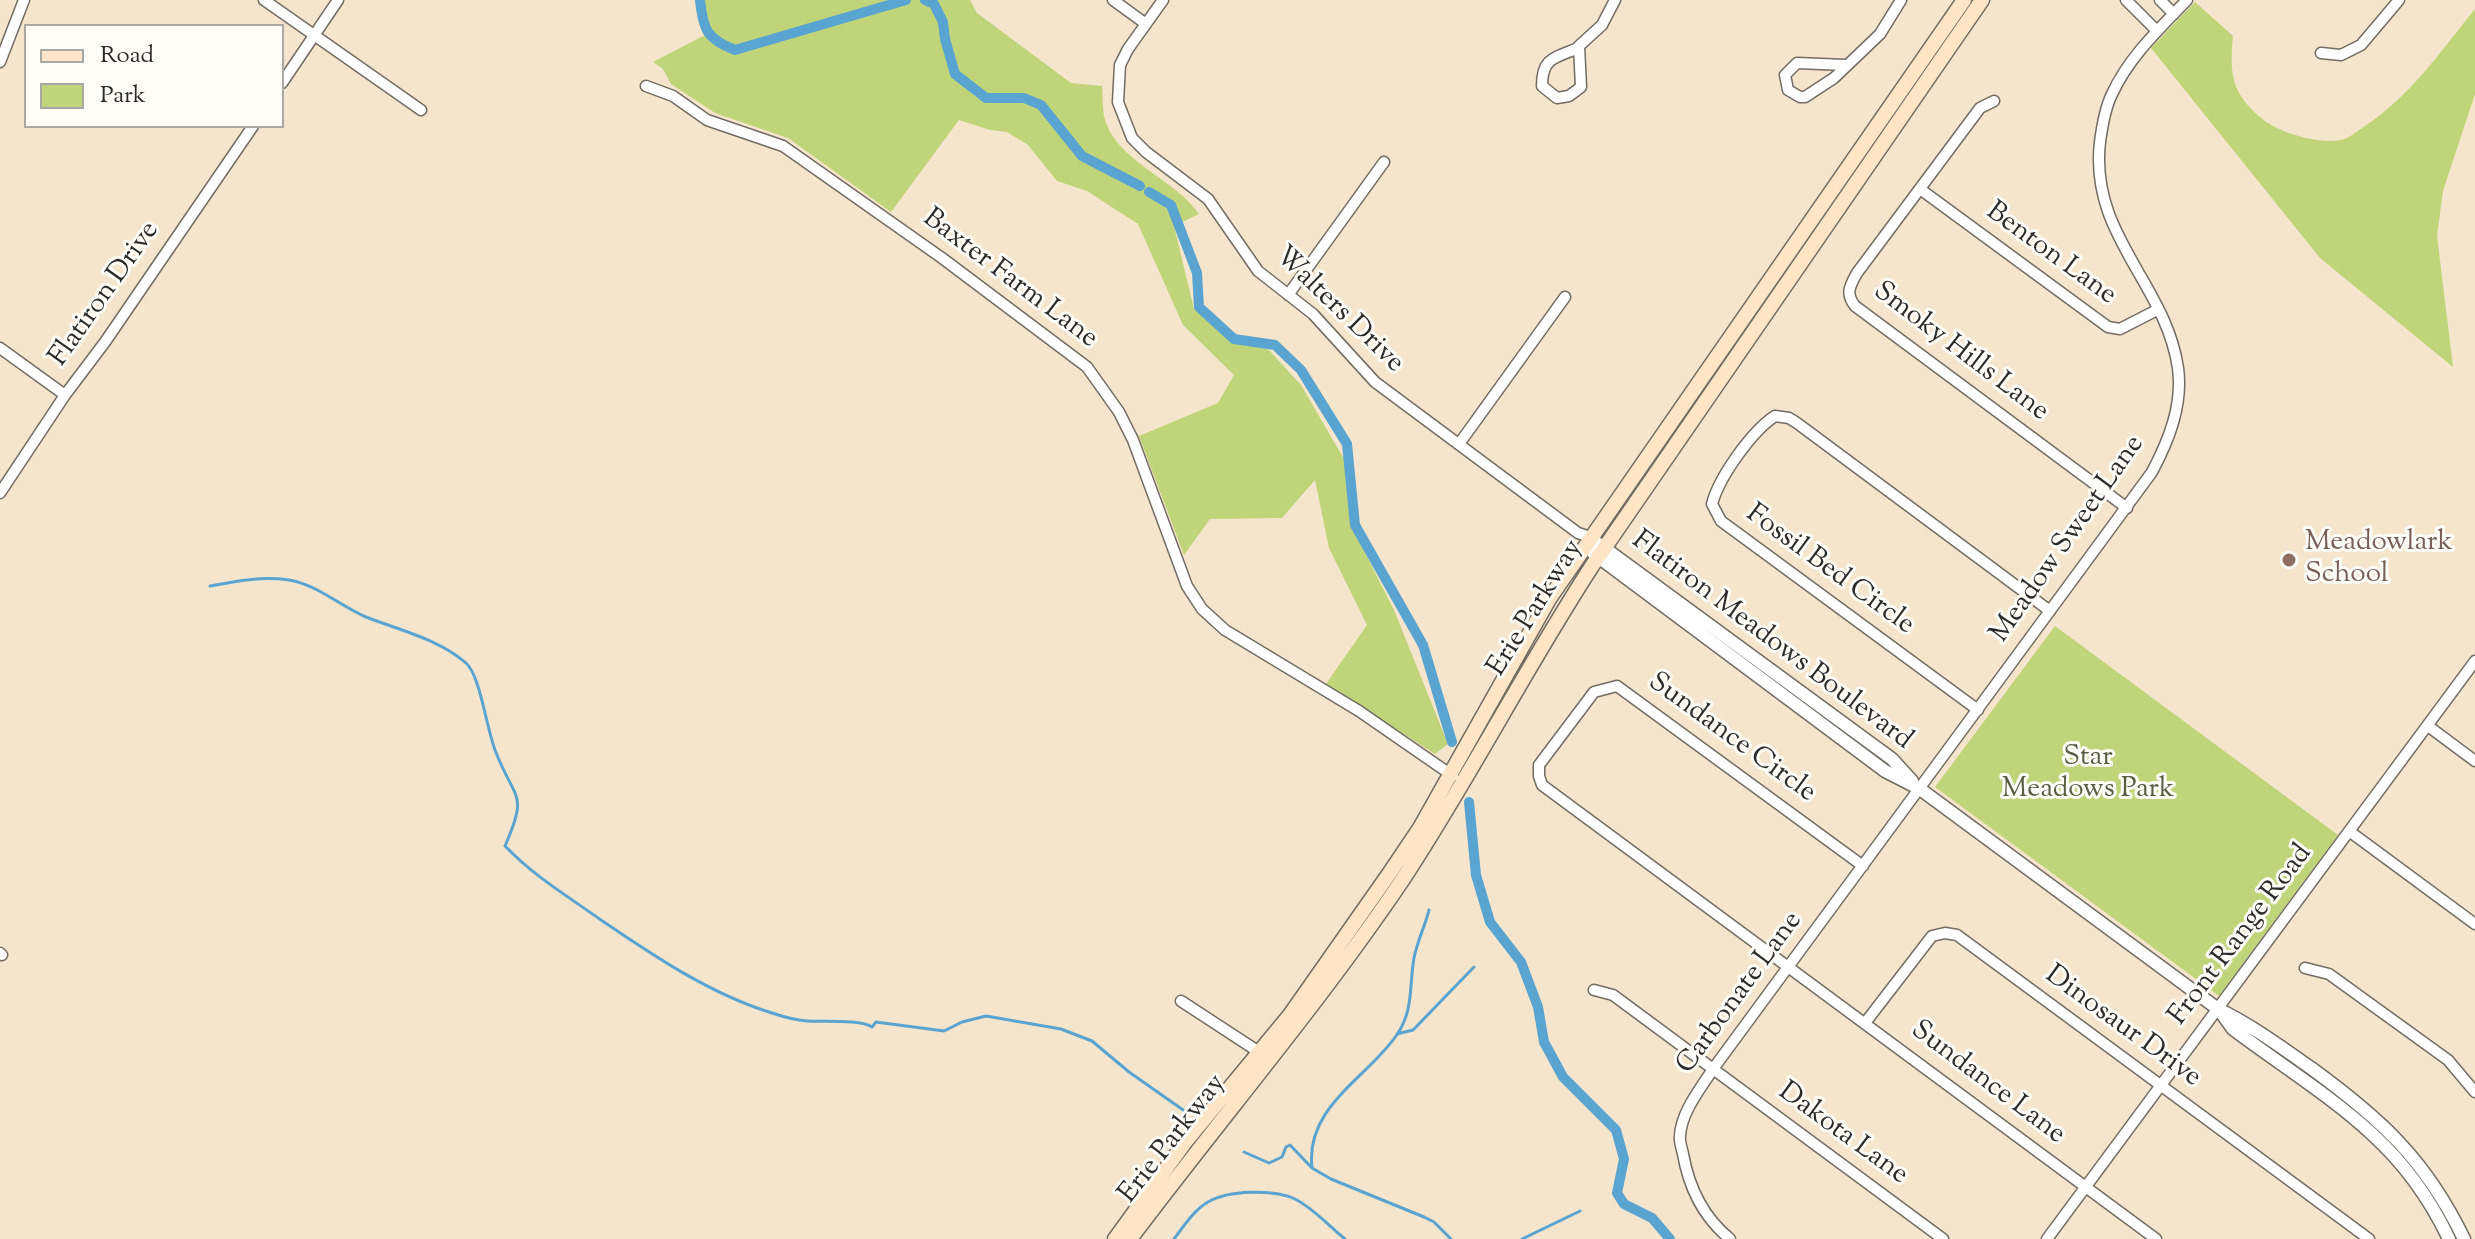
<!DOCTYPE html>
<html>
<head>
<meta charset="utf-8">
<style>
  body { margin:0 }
  #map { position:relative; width:2475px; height:1239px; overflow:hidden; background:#f5e5cc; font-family:"Sorts Mill Goudy",serif }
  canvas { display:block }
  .legend { position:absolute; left:24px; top:24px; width:260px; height:104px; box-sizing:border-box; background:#fdfcf7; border:2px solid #a9a8a5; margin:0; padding:10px 14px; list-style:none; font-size:24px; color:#2b2b2b }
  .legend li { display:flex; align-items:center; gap:16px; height:40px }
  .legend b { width:40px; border:2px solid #a9a8a5 }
</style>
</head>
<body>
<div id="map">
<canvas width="2475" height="1239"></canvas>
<ul class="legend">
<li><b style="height:10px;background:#fde5c5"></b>Road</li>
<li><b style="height:22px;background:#c0d579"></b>Park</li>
</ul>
</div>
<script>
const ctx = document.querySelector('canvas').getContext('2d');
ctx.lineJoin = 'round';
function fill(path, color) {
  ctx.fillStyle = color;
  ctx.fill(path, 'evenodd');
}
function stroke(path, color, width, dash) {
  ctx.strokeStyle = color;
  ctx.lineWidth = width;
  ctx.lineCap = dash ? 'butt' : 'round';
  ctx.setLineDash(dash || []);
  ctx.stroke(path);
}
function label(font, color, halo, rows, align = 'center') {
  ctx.font = font + ' "Sorts Mill Goudy",serif';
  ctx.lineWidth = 6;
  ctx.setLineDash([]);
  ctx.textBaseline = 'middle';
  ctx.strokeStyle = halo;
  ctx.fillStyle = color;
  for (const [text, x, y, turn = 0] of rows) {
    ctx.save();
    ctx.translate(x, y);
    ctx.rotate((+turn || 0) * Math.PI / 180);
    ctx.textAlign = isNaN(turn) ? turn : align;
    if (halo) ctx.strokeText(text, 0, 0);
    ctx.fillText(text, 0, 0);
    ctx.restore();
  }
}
const green = new Path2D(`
  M703 0H970L977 13 1071 83 1102 86C1103 97 1102 112 1106 123 1120 162 1176 180 1199 214L1174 226 1194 309 1230 338 1269 350 1301 385 1344 459 1351 525 1394 610 1448 744 1435 754 1326 684 1367 625 1329 548 1315 480 1282 518 1210 519 1184 555 1139 436 1218 403 1234 375 1183 325 1138 224 1087 191 1057 181 1028 145 1007 132 990 130 959 120 891 212 788 138 715 113 671 84 663 69 653 62 711 32Z
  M2195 2 2233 36C2229 76 2232 95 2265 121 2283 134 2319 144 2341 140 2348 139 2356 132 2362 128 2409 98 2440 52 2475 9V94L2443 191 2437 236 2453 367 2320 258 2151 48Z
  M2055 626 2338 835 2219 996 1935 787Z`);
const stream = new Path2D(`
  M210 586C237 581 261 576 289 580 318 585 340 606 366 617 399 630 439 639 466 663 481 676 487 734 497 755 516 802 528 793 505 846 535 877 566 895 601 920 654 956 710 994 772 1013 784 1017 795 1020 807 1021 822 1022 862 1019 872 1027L876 1022 944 1031 962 1022 986 1016 1061 1029 1092 1041 1129 1072 1186 1112
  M1397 1034 1413 1030 1474 967
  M1244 1152 1269 1163 1282 1157 1286 1147 1290 1145 1312 1168 1331 1179 1424 1217 1434 1222 1451 1239
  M1312 1168C1305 1107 1366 1079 1396 1036 1414 1011 1409 986 1414 958 1417 942 1425 926 1429 910
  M1174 1239C1184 1226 1194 1210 1208 1202 1228 1190 1275 1189 1295 1199 1313 1208 1329 1226 1345 1239
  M1522 1239 1580 1211`);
const canal = new Path2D(`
  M700 0C703 30 707 39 735 50L906 0
  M925 0 934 4 943 22 945 39 955 74 986 98H1024L1041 105 1082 156 1140 186
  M1149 192 1171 205 1197 273 1199 307 1234 339 1275 345 1301 370 1347 444 1355 525 1423 645 1452 742
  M1469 802 1476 875 1490 922 1521 962 1538 1007 1544 1042 1563 1077 1616 1130 1624 1159 1617 1193 1624 1204 1652 1218 1670 1239`);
const minor = new Path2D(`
  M264 0 421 110
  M1113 0 1146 24
  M1163 0 1128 49 1120 65 1118 102 1132 138 1146 152 1208 199 1258 271 1313 314 1375 382 1578 533 1590 537
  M2126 0 2157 31
  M2160 0 2174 14
  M1579 46 1581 87 1569 96 1557 98 1542 86C1542 59 1553 58 1576 49L1579 46 1602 25 1615 0
  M2321 53 2341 55 2361 45 2399 0
  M0 62 24 0
  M1845 65 1797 63 1785 75 1788 90 1800 97H1805L1834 78 1880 34 1901 0
  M282 83 338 0
  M646 86 673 96 707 120 783 146 942 258 1087 367 1119 412 1133 440 1187 586 1202 609 1225 630 1359 711 1453 776
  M1994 101 1980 108 1857 273C1850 286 1845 293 1855 306L2127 508
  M1920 189 2108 327 2120 329 2157 310
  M1288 295 1384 162
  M0 348 65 395
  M1459 444 1565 297
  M0 493 65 395 105 342 253 126
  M1978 710 1721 521 1712 504C1719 477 1752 431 1775 416L1789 418 1797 423 2050 611
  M2428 726 2475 761
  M2349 831 2475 924
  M1863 866 1617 686 1594 692 1539 765V776L1542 785 2156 1239
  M0 953 2 955
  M2305 968 2329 974 2448 1060 2475 1092
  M1594 990 1613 995 1943 1239
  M1181 1001 1259 1052
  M1865 1023 1932 936 1945 933 1957 935 2369 1239
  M1730 1239C1703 1217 1689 1188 1683 1154 1682 1149 1679 1141 1680 1136 1681 1112 1701 1088 1713 1069L2152 472C2169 440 2183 405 2178 368 2166 284 2089 235 2100 142 2102 127 2105 108 2112 94 2129 57 2159 29 2187 0
  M2047 1239 2475 661`);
const tertiary = new Path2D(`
  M1599 544 1892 759 1912 781
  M1593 553 1885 771 1920 789 2218 1009C2251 1025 2281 1047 2311 1068 2381 1119 2426 1160 2464 1239
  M2220 1011 2233 1029C2278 1063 2331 1096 2372 1134 2404 1163 2431 1201 2449 1239`);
const secondary = new Path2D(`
  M1115 1239 1186 1141 1290 1015 1389 874 1420 828 1549 599 1964 0
  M1130 1239C1220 1119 1317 1006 1401 882 1469 779 1525 669 1592 566L1982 0`);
const markers = [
  [2289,560,8,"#8d6e63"]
];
const streetNames = [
  ["Benton Lane",2050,255,36],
  ["Baxter Farm Lane",1009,280,37],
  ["Flatiron Drive",106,295,-55],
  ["Walters Drive",1338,311,44],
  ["Smoky Hills Lane",1960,353,37],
  ["Meadow Sweet Lane",2069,540,-55],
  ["Fossil Bed Circle",1829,571,36],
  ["Erie Parkway",1537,609,-58],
  ["Flatiron Meadows Boulevard",1771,642,37],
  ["Sundance Circle",1731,739,36],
  ["Front Range Road",2242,936,-53],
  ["Carbonate Lane",1741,994,-54],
  ["Dinosaur Drive",2122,1028,36],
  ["Sundance Lane",1987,1084,37],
  ["Dakota Lane",1842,1135,36],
  ["Erie Parkway",1174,1140,-52]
];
const educationNames = [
  ["Meadowlark",2305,544],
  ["School",2305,576]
];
const parkNames = [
  ["Star",2088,759],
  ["Meadows Park",2088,791]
];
fill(green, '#c0d579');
stroke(stream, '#5aa4d2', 3);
stroke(canal, '#5aa4d2', 10);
stroke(minor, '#726c63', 13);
stroke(tertiary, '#726c63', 15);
stroke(secondary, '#726c63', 17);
stroke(minor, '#fff', 10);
stroke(tertiary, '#fff', 12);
stroke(secondary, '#fde5c5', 14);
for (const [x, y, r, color] of markers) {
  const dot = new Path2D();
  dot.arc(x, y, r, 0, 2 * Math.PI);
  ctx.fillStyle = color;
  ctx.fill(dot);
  stroke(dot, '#fdfcf7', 3);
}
label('28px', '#2b2b2b', '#fdfcf7', streetNames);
label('28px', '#785e54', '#fdfcf7', educationNames, 'left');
label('28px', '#585e42', '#fdfcf7', parkNames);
</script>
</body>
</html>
